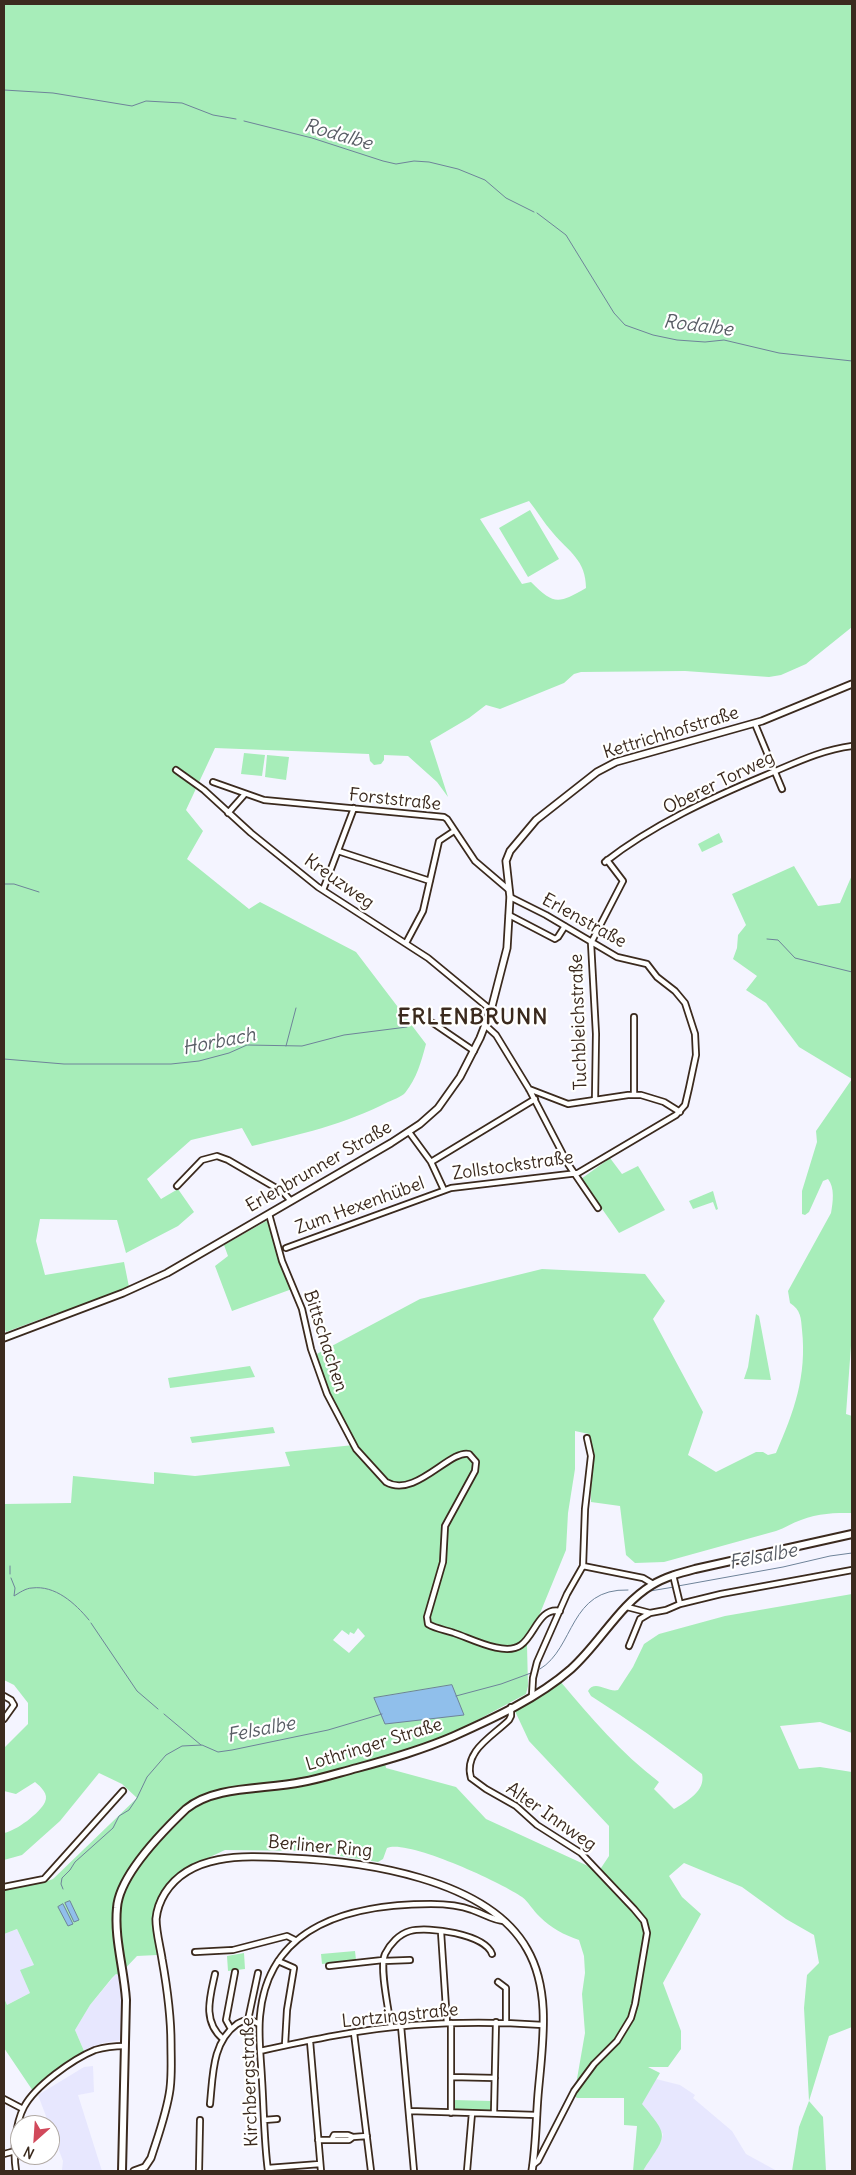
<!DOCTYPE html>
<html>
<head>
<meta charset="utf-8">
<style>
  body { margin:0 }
  #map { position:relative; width:856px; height:2175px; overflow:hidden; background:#f4f4ff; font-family:Delius,sans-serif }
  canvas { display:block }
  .frame { position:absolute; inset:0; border:5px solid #3b2a1e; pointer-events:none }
  .north { position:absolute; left:10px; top:2115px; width:50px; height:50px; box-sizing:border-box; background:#fff; border:1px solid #b1aaa5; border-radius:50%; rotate:206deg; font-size:14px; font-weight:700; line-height:20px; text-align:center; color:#3b2a1e }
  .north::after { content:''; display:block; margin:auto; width:18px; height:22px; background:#d1495b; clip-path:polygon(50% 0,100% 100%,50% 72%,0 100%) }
</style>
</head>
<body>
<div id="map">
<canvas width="856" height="2175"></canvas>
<div class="frame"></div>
<div class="north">N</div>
</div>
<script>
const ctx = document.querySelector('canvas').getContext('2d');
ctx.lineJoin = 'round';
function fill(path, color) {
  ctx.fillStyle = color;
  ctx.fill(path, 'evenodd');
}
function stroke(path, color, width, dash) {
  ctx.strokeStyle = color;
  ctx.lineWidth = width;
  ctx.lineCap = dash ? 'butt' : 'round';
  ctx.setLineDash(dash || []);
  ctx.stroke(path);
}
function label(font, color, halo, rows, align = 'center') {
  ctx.font = font + ' Delius,sans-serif';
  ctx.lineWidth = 4.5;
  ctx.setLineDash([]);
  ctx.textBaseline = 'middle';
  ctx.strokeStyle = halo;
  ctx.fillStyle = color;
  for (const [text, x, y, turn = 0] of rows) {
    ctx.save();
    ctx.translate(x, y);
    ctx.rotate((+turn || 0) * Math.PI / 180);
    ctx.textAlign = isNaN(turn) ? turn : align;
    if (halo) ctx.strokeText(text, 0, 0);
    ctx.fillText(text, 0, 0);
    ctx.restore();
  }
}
const built = new Path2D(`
  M17 1929 34 1965 30 1993 7 2005 4 1998V1934Z
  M116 1974 119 1975 121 1999V2040L103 2043 84 2051 75 2030 90 2005Z
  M93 2066 94 2092 78 2095 102 2171H60L62 2170 63 2161 38 2095 84 2067Z
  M656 2079 680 2085 695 2095 693 2098 732 2131 746 2154 777 2171H643L661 2141 663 2134 641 2104Z`);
const green = new Path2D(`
  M4 4H852V627L806 664 781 675 769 677 685 671 581 672 574 674 564 683 500 709 486 705 469 718 430 741 448 797 437 782 408 756 384 755V760L381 764 374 765 370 761 369 754 215 748 186 810 203 831 187 859 249 909 260 902 356 952 426 1044C421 1062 417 1078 405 1093 401 1097 393 1100 388 1102 346 1124 298 1135 252 1146L242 1128 191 1140 147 1179 161 1199 178 1189 194 1212 178 1226 126 1253 117 1220 40 1219 36 1241 45 1275 124 1262 129 1287 58 1315 57 1313 6 1332 4 1327ZM529 501C537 511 544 523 553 533 569 552 586 560 586 588 558 604 554 605 531 582L522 584 480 519Z
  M530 510 559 559 528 577 499 528Z
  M244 753 265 755 262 776 241 774Z
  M267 755 289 757 286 780 265 777Z
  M719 833 723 842 702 852 698 844Z
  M794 866 818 906 840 903 852 875V1332L846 1414 852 1416V1513C835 1513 818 1513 801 1520 792 1523 785 1528 776 1531L664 1562 635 1563 626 1555 620 1506 591 1502C590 1479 596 1457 589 1434L575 1431V1469L568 1513 566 1550 527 1645 528 1686 526 1694 455 1732 418 1748 384 1758 386 1768 456 1787 486 1819 599 1871 609 1856V1826L529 1741 514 1709 560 1681C591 1718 621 1753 659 1782L654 1789 674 1809C686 1802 706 1791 702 1774 666 1746 629 1720 591 1696L588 1691C595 1679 608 1693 618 1690L633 1667 644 1644 659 1634 725 1616 852 1594V1733L820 1722 780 1726 799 1769 820 1767 852 1772V2027L829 2036 809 2101 823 2117 826 2171H792L799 2127 809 2101 804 2008 807 1975 819 1963 814 1935 786 1919 742 1887 684 1863 669 1876 682 1897 701 1914 663 1983 681 2031V2049L668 2067H648L660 2073 642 2104C671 2139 666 2134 643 2171H633L637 2126 624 2125V2098H577L574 2096 585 2033 582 1994 585 1973 584 1956 579 1940C564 1935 551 1928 540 1917 533 1911 529 1902 522 1897 502 1883 408 1839 387 1848L383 1859 378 1862 309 1851 225 1850 184 1869 167 1885 161 1894 154 1926 157 1955 137 1956 119 1975 116 1974 112 1978 90 2005 75 2030 84 2051 57 2069 33 2091 4 2048V1998L7 2005 30 1993 20 1970 34 1965 17 1929 4 1934V1890L45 1882 53 1879 137 1798 122 1784 99 1773 60 1821 22 1855 4 1860V1833C16 1831 40 1813 45 1802 49 1794 41 1787 35 1782L16 1794 4 1791V1748L28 1724V1703L14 1685 4 1680V1504L71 1503 73 1476 154 1484V1472L195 1476 290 1466 285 1452 354 1445 336 1413 313 1356 420 1299 542 1269 645 1274 665 1301 653 1319 703 1412 688 1455 716 1472 756 1452H763L768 1455 776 1453C794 1412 807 1376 802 1330 801 1318 801 1310 790 1303L788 1291 831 1213C833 1202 835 1188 828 1179L823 1181 809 1212 805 1215 802 1214V1191L817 1142 816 1131 852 1079 799 1047 766 1003 746 990 757 976 733 959 737 948 738 935 746 925 732 894ZM358 1628 365 1636 349 1653 333 1640 342 1630 349 1635 350 1632 354 1634Z
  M610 1158 622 1174 638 1166 665 1210 619 1233 581 1179Z
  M713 1191 718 1209 716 1210 713 1202 693 1209 689 1201Z
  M268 1220 281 1262 292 1289 232 1311 215 1266 228 1256 224 1245Z
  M756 1314 759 1316 771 1380 744 1379 748 1367Z
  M250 1366 255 1377 170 1388 168 1378Z
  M273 1427 275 1433 192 1443 190 1437Z
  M355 1951 356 1960 322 1964 321 1954Z
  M244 1953 245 1969 228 1971 227 1956Z
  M453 2100 491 2101V2110H453Z`);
const water = new Path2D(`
  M452 1685 464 1715 385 1724 374 1698Z
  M70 1901 79 1920 74 1922 65 1903Z
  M63 1904 73 1924 68 1926 58 1907Z`);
const stream = new Path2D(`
  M4 90 53 93 132 106 146 101 182 103 213 115 236 119
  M244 121 312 138 383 161 396 164 414 161 429 162 458 169 485 180 506 198 534 212
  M537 213 566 235 614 313 625 325 653 335 677 340 705 342 724 340 779 353 852 361
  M4 884H14L39 892
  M767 939 778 940 795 958 852 972
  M286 1046 296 1008
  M4 1059 64 1064H171L199 1061 229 1053 247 1045 302 1046 344 1035 407 1027
  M10 1566V1574
  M11 1578 15 1588 14 1596C19 1593 26 1588 32 1588 55 1585 75 1603 89 1620
  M678 1586 783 1567 830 1556 852 1553
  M650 1591 674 1587
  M91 1623 137 1691 158 1709
  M540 1669C575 1648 569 1588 628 1590
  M456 1696 501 1684 531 1673
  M164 1714 201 1745
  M63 1889 61 1884 62 1878 70 1870 75 1862 113 1828 119 1816 129 1810 137 1798 147 1777 166 1755 182 1746 202 1745 218 1752 232 1750 328 1730 382 1714`);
const minor = new Path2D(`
  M755 724 782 789
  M176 770 204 790 251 833 318 887 428 958 491 1010
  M213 782 264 800 444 817 447 819 475 861 509 890
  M228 813 244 795
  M338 851 430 881
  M605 862C652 825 711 798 766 775 795 763 821 750 852 746
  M323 890 354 808
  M509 915 555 939 558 937 565 926
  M406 943 423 911 439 841 454 831
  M433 1023 474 1051
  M485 1025 496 1035 529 1089 568 1164 598 1208
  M529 1089 568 1104 628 1095H641L664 1102 680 1112
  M634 1094V1017
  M595 1100 596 1034 591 943 623 881 607 860
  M409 1132 431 1162 444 1190
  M431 1162 535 1099
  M177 1186 202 1160 217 1156 228 1160 283 1192 291 1201
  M269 1214 282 1261 302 1309 311 1349 327 1394 356 1449 386 1482C415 1499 450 1449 469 1454L476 1462 475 1471 445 1526 443 1562 427 1617 428 1624C436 1629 446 1630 454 1633 470 1638 505 1657 521 1645 535 1635 539 1607 560 1611
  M286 1248 451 1188 578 1173 676 1115 685 1105 689 1088 696 1055 695 1034 685 1003 675 991 657 977 647 964 617 957 546 915 510 897
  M583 1566 643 1578 653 1584
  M673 1575 680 1604
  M627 1607 650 1613
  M629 1646 640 1619 650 1613 666 1610 680 1604 721 1594 852 1570
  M4 1696 11 1700 14 1705 4 1719
  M532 1696 533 1678 537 1662 567 1594 583 1566 585 1509 591 1456 587 1438
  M511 1707V1716L509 1720C493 1736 463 1751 471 1778L486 1789 516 1806 537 1825 581 1853 634 1909 644 1921 647 1933 635 2004 631 2018 617 2041 594 2064 574 2091 538 2161 533 2165
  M4 1887 44 1879 123 1791
  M441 1932 447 2023
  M195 1952 233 1950 287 1936 295 1940
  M278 1961 294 1968 287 2010 285 2045
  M383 1961 410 1960
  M329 1966 383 1960
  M215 1974C210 1997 202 2021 223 2039
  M498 1982 506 1988V2023
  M248 2020 258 1973
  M401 2026 414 2171
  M391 2027C389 2011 379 1967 385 1954 390 1944 399 1934 410 1931 428 1926 485 1934 492 1954
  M231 2029 226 2020 235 1972
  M354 2033 371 2171
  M310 2041 321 2171
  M260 2051C310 2040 362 2029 414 2025 457 2022 500 2022 543 2025
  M451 2077 495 2078
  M4 2099 23 2109
  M210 2104C213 2075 212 2042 237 2024 245 2019 251 2019 259 2024
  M409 2111 537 2115
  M451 2113V2023
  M494 2113 496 2022
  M264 2120 277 2119
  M332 2139 334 2135H348L353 2137
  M318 2140H349L353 2137 367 2136
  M4 2154 15 2151
  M268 2168 320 2164
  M16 2171C13 2152 15 2124 24 2107 35 2086 73 2059 95 2050 105 2047 115 2046 125 2046
  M199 2171 200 2120
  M268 2171C264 2141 264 2111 262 2080 261 2059 258 2037 260 2016 268 1924 353 1904 431 1904 445 1904 459 1905 472 1910 482 1913 494 1921 504 1921
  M467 2171 472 2113`);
const tertiary = new Path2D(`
  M4 1338 123 1293 167 1273 391 1143 420 1124 438 1108 460 1077 480 1038 491 1010 507 948 510 897 506 861 510 851 536 820 597 772 616 762 762 721 852 684
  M134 2171 145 2167 151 2158C158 2136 167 2112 170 2089 172 2074 171 2059 171 2044 171 2015 167 1987 162 1959 160 1946 156 1932 156 1919 157 1909 160 1901 165 1893 191 1852 246 1856 288 1858 362 1861 487 1878 527 1949 552 1992 542 2047 538 2095 536 2120 536 2146 532 2171`);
const secondary = new Path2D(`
  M122 2171 126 2000C124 1969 114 1938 117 1908 119 1876 163 1831 186 1809 215 1785 265 1790 302 1782 320 1779 338 1773 357 1768 390 1759 422 1750 454 1736 494 1718 538 1698 571 1669 600 1643 619 1605 652 1585 665 1577 680 1573 695 1569L852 1534`);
const streetNames = [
  ["Kettrichhofstraße",671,733,-17],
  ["Oberer Torweg",719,783,-26],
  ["Forststraße",395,800,6],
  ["Kreuzweg",339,882,35],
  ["Erlenstraße",584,921,29],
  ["Tuchbleichstraße",579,1022,-92],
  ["Zollstockstraße",513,1166,-8],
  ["Erlenbrunner Straße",319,1167,-30],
  ["Zum Hexenhübel",360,1206,-20],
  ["Bittschachen",325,1341,72],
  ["Lothringer Straße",374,1745,-17],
  ["Alter Innweg",551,1817,35],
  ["Berliner Ring",320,1847,5],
  ["Lortzingstraße",400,2016,-6],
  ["Kirchbergstraße",250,2082,-92]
];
const waterNames = [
  ["Rodalbe",338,135,16],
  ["Rodalbe",698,326,7],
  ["Horbach",219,1042,-11],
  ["Felsalbe",763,1557,-11],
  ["Felsalbe",261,1730,-11]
];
const districtNames = [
  ["ERLENBRUNN",473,1018]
];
fill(built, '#e7e7fe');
fill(green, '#a7edb9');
fill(water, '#90bfeb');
stroke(water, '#6e8399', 1);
stroke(stream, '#6e8399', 1);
stroke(minor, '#3b2a1e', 8);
stroke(tertiary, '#3b2a1e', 9);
stroke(secondary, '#3b2a1e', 10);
stroke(minor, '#fff', 4.5);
stroke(tertiary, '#fff', 5.5);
stroke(secondary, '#fff', 6);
label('18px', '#3b2a1e', '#fff', streetNames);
label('italic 19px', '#595e66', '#fff', waterNames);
ctx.letterSpacing = '1px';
label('bold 22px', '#3b2a1e', '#fff', districtNames);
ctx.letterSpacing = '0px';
</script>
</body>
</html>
